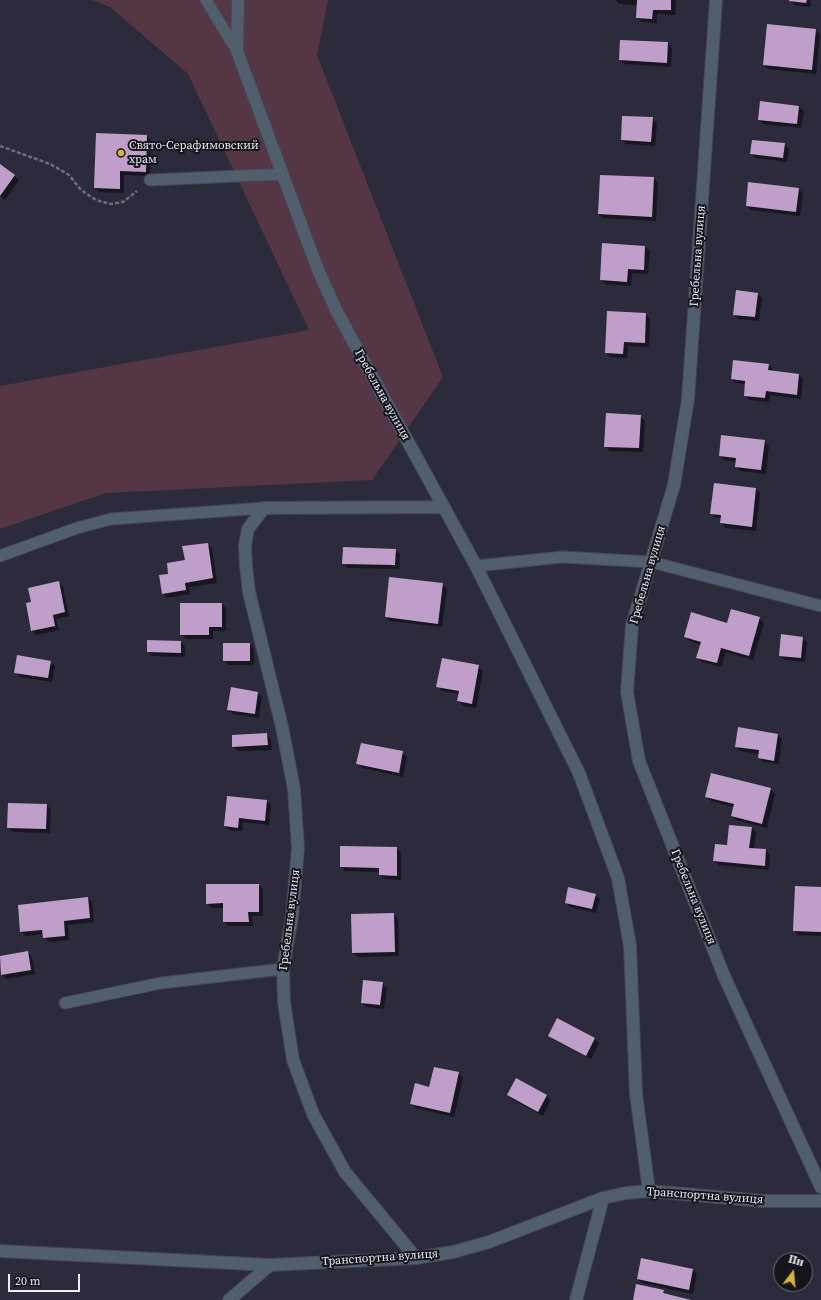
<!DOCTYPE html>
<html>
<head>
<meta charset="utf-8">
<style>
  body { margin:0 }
  #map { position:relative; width:821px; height:1300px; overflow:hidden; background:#2b2b3b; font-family:"Source Serif 4",serif }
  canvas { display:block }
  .north { position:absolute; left:773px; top:1252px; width:40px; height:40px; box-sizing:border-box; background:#14141b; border:1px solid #6a6a73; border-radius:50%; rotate:16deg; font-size:11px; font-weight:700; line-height:16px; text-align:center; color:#ebecf7 }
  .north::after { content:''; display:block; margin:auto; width:14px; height:18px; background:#dcb233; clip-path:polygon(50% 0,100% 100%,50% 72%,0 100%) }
  .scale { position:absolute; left:8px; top:1274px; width:72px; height:18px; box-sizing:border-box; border:2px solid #ebecf7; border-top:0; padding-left:5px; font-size:12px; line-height:14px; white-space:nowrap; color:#ebecf7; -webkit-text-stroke:3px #14141b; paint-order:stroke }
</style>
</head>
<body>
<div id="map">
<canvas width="821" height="1300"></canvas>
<div class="north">Пн</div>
<div class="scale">20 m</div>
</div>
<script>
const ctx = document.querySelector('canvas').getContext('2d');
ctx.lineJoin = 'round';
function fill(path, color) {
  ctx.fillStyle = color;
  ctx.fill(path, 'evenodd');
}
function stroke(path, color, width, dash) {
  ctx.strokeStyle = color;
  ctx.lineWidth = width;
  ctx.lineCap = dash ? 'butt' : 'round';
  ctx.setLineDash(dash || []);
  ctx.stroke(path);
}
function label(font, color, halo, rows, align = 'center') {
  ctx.font = font + ' "Source Serif 4",serif';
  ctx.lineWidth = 4;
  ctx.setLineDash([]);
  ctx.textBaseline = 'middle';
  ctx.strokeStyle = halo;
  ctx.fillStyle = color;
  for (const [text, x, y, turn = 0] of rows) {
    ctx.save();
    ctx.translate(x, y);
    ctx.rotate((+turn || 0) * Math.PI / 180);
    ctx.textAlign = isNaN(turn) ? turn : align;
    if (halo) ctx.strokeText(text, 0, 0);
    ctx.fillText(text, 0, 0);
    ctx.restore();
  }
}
const green = new Path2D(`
  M92 0H328L317 55 443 377 372 480 106 493 0 529V386L309 330 188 74 110 7Z`);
const shadow = new Path2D(`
  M616 0H676L675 15 657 14V23L642 22 637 18 638 5 619 4Z
  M790 0H811L810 7 794 5Z
  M768 25 816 30 820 35 816 74 768 69 764 65Z
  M668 43 672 48 671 67 625 64 620 60Z
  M761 102 799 107 804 111 801 128 763 124 759 120Z
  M652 118 657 123 655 146 626 144 622 140Z
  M147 136 151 140 150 176 124 175V193L99 192 95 188Z
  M784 144 789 149 787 162 756 158 751 154Z
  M0 165 19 180 5 200 0 196Z
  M654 178 658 183 656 221 603 218 599 214Z
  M798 189 803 193 800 216 751 210 747 206Z
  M603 244 645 247 650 251 648 274 632 273 631 286 606 284 601 280Z
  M757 294 762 298 759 321 739 319 734 315Z
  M646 314 650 319 649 347 628 346 627 358 611 357 606 353Z
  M768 365 773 369 772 372 799 375 803 379 801 399 770 395 769 402 749 400 745 395 746 384 736 383 732 379Z
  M640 416 645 421 643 452 610 451 605 446Z
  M764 441 769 446 766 474 741 471 736 467 737 462 724 460 720 456Z
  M756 489 760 493 756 531 726 528 721 523 722 518H716L711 513Z
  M207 544 212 548 217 583 189 587 190 594 167 598 163 593 169 575Z
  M395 550 400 554 399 569 348 568 343 563Z
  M59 583 63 587 69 616 56 619 59 630 37 635 32 631V603Z
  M442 584 447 589 442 627 390 621 386 617Z
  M222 604 226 608V631H213V639H186L181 634Z
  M759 618 764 623 753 660 726 652 721 667 702 662 698 658 701 645 690 641 685 637 728 624Z
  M802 638 807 642 805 662 785 660 780 656Z
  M181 642 185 647V657L152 656 148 652Z
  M250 644 254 649V665H228L224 660Z
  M50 662 55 666 52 682 20 677 16 673Z
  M478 666 483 671 476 708 463 706 458 701 459 694 442 691 437 686Z
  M258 693 262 697 259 718 233 714 228 710Z
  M739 728 778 735 782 739 779 764 763 762 759 757V754L740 751 736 746Z
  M266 734 271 739 272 750 238 751 233 747V736Z
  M402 752 407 757 403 777 362 768 357 764Z
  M712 775 771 789 775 794 767 828 736 820 732 816 734 807 711 801 706 796Z
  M266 801 271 805 269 825 243 822 242 831 229 830 225 826Z
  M47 805 51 810 50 833 13 832 8 827Z
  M751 828 756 832 754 849 766 850 770 855 769 870 719 865 714 861 728 846Z
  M341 847 397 848 401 853V880L384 879 380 875V872L345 871 341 866Z
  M258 885 263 889V916H252L253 926H229L224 922V908H212L207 903Z
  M821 888V936L798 935 794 930Z
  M595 895 600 899 596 913 570 907 566 902Z
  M87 898 92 902 94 922 68 925 69 940 49 942 44 937V934L26 936 21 932Z
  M393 914 398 919 399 956 358 957 353 953Z
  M28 952 32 957 35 974 6 979 2 974 0 957Z
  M382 983 387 988 384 1009 366 1007 362 1003Z
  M558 1019 595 1038 599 1043 591 1059 554 1040 549 1036Z
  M458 1073 463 1078 454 1117 416 1108 411 1104 430 1088Z
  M508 1095 546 1096 551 1100 543 1116 513 1100Z
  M642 1259 693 1270 697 1274 693 1294 642 1283 638 1279Z`);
const building = new Path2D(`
  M637 0H671V10H653L652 19 636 18Z
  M789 0H807L806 3 789 1Z
  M767 24 816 29 812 70 763 65Z
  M620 40 668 42 667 63 619 60Z
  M760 101 799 106 797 124 758 120Z
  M622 116 653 117 651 142 621 140Z
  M96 133 147 135 146 172 120 171V189L94 188Z
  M752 140 785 143 783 158 750 154Z
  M0 164 15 175 0 196Z
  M600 175 654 177 652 217 598 214Z
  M748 182 799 188 796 212 746 206Z
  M602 243 645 246 644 270 628 269 627 282 600 280Z
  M736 290 758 293 755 317 733 315Z
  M607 311 646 313 645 343 624 342 623 354 605 353Z
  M733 360 769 364 768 370 799 374 797 395 766 391 765 398 744 396 745 381 731 379Z
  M606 413 641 415 639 448 604 447Z
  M721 435 765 440 761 470 735 467 736 458 719 456Z
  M714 483 756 488 752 527 720 523 721 515 710 514Z
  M208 543 213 578 185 583 186 590 162 594 159 575 168 574 167 563 185 560 182 546Z
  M343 547 396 549 395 565 342 564Z
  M389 577 443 583 438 624 385 617Z
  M59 581 65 612 53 615 55 626 31 631 26 603 31 602 28 588Z
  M180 603H222V627H209V635H180Z
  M731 609 760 617 749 656 721 648 717 663 696 658 701 642 684 637 691 612 727 623Z
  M781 634 803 637 801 658 779 656Z
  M147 640 181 641V653L147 652Z
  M223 643H250V661H223Z
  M17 655 51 661 48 678 14 673Z
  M442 658 479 665 472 704 457 701 459 691 436 687Z
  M231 687 258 692 255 714 227 710Z
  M738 727 778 734 774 761 758 758 759 750 735 747Z
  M267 733 268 745 232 747V735Z
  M361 743 403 751 399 773 356 764Z
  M711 773 771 788 762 824 731 816 734 804 705 797Z
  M227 796 267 800 265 821 239 818 238 828 224 826Z
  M8 803 47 804 46 829 7 828Z
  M729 825 752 827 749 848 766 849 765 866 713 861 715 844 727 845Z
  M340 846 397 847V876L379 875V868L340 867Z
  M206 884H259V912H248L249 922H223V903L206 904Z
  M795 886 821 887V932L793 931Z
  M568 887 596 894 592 909 565 903Z
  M88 897 90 918 64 921 65 936 43 938 42 930 20 932 18 905Z
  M394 913 395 952 352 953 351 914Z
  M28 951 31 970 1 975 0 956Z
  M363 980 383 982 380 1005 361 1003Z
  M557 1018 595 1038 586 1056 548 1036Z
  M434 1067 459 1072 450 1113 410 1104 415 1083 429 1087Z
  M516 1078 547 1095 538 1112 507 1095Z
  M641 1258 693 1269 689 1290 637 1279Z
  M636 1284 664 1290 663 1293 691 1300H633Z`);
const path = new Path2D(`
  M0 146 50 164 69 175 81 190 96 200 111 204 123 202 137 191`);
const lane = new Path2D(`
  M206 0 237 51
  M150 180 283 174
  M0 556 77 528 111 519 264 508
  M476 566 562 557 651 562 821 606
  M65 1003 161 983 283 969`);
const street = new Path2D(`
  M238 0 237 51 318 270 337 312 476 566 579 773 618 878 630 946 636 1094 649 1191
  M716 0 688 399 674 485 632 625 627 692 639 761 724 976 821 1187
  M0 1251 270 1265 416 1258 453 1252 489 1242 603 1198 626 1193 649 1191 763 1201H821
  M416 1258 345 1172 313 1114 293 1060 284 1002 283 969 292 917 298 848 294 789 282 727 249 592 246 566 245 545 248 529 264 508 442 507
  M229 1300 270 1265
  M576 1300 603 1198`);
const markers = [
  [121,153,4,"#dcb233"]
];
const poiNames = [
  ["Свято-Серафимовский",129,146],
  ["храм",129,160]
];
const streetNames = [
  ["Гребельна вулиця",698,256,-86],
  ["Гребельна вулиця",382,395,61],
  ["Гребельна вулиця",648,575,-74],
  ["Гребельна вулиця",693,897,68],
  ["Гребельна вулиця",290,920,-83],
  ["Транспортна вулиця",705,1196,4],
  ["Транспортна вулиця",380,1258,-4]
];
fill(green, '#553644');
fill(shadow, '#0007');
fill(building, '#bf9fc9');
stroke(lane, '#464655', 13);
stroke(street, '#464655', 14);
stroke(path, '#6c6c7b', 2.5, [4, 2]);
stroke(lane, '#505e6e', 11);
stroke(street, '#505e6e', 12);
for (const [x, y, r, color] of markers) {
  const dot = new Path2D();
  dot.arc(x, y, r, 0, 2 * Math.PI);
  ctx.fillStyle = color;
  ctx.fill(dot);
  stroke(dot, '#14141b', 1.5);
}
label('12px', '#ebecf7', '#14141b', poiNames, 'left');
label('12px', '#ebecf7', '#14141b', streetNames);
</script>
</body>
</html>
